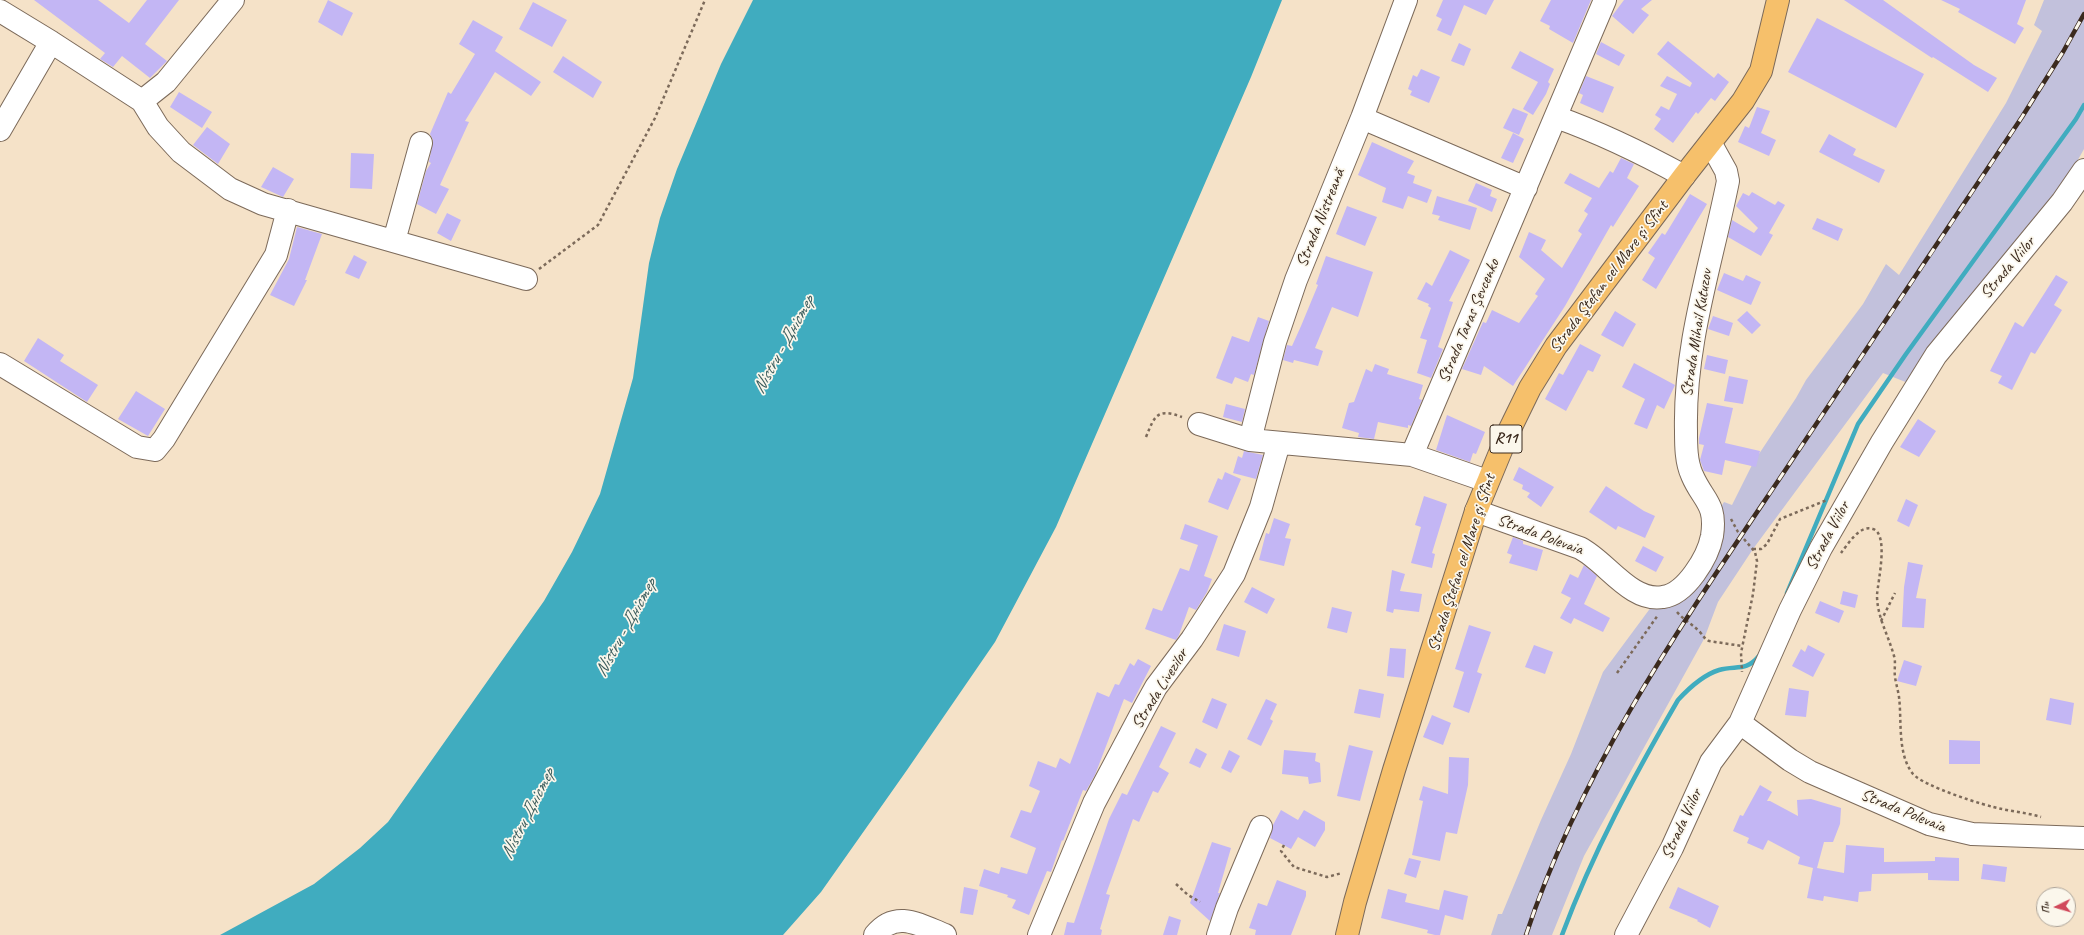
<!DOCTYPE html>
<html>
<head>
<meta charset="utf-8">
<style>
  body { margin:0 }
  #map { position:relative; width:2084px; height:935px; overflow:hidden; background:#f5e2c8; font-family:Caveat,sans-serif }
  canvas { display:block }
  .north { position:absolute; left:2036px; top:887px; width:40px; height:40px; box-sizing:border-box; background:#fbf7ec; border:1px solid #aea59a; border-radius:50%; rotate:265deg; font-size:11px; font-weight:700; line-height:16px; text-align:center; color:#3b2a1e }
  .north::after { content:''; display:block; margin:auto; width:14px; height:18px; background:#d1495b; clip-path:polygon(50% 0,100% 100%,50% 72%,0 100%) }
</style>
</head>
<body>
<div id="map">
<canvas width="2084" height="935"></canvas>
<div class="north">Пн</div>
</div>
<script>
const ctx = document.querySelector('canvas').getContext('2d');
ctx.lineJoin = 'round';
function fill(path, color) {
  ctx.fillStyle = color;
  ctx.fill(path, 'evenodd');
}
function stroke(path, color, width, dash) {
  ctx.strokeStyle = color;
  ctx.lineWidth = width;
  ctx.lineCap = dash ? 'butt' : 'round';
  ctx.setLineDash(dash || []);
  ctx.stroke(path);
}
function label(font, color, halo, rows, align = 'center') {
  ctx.font = font + ' Caveat,sans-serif';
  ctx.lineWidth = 3.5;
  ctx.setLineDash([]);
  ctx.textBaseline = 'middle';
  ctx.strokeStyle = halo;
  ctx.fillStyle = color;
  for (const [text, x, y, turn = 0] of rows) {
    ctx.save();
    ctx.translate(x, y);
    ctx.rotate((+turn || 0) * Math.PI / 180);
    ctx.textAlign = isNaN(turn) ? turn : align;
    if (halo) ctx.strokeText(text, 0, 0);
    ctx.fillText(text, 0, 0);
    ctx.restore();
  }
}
const industrial = new Path2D(`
  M2044 0H2084V149L2061 190 1908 383 1883 373 1753 549 1718 602 1704 639 1584 856 1552 935H1491L1498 914H1502L1541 820 1571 754 1603 672 1663 591 1672 587 1701 547 1705 535 1724 502 1732 505 1753 463 1796 398 1806 380 1863 304 1886 264 1899 275 2006 103 2042 31 2034 25Z`);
const water = new Path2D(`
  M753 0H1282L1251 77 1056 527 995 642 907 770 821 892 783 935H220L314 884 360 848 388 822 544 601 572 552 600 494 633 378 649 263 660 218 677 169 721 64Z`);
const stream = new Path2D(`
  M1787 593 1858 424 1906 354 2076 119 2084 105
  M1562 935C1593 852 1634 776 1678 700 1689 688 1703 675 1719 670 1736 665 1746 672 1759 656`);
const building = new Path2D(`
  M34 0H98L129 23 147 0H179L145 44 167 61 150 78 122 56 113 67 100 59 105 53Z
  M328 0 353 13 342 36 318 22Z
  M1443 0H1494L1486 15 1464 5 1451 36 1437 30 1442 19 1436 16Z
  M1551 0H1591L1573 43 1549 29 1550 26 1540 21Z
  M1624 0H1652L1641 9 1649 15 1633 34 1612 16Z
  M1844 0H1883L1974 65 1997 78 1988 92 1933 57 1932 58Z
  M1941 0H2026L2017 24 2024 28 2015 44 1958 12 1960 9Z
  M533 2 567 20 552 47 519 29Z
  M1817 18 1924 74 1896 128 1788 72Z
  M473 20 503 37 495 51 541 82 531 96 495 72 465 121 469 122 440 185 449 189 436 214 417 204 426 171 431 163 429 162 433 140 430 134 448 92 451 94 475 54 459 44Z
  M1668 41 1714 78 1718 73 1729 82 1715 101 1711 98 1698 114 1696 112 1673 143 1654 129 1661 119 1655 115 1661 106 1669 110 1677 94 1660 86 1667 76 1690 87 1692 83 1657 54Z
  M1601 42 1625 55 1619 66 1596 54Z
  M1459 43 1471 49 1464 66 1451 61Z
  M1520 51 1554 69 1548 82 1550 84 1546 94 1533 115 1523 109 1538 82 1511 68Z
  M563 56 602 82 593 98 553 72Z
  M1421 69 1440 77 1429 103 1410 95 1412 91 1408 89 1413 75 1417 77Z
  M1586 76 1614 87 1603 113 1580 103 1583 95 1579 93Z
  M179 92 212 112 202 128 170 107Z
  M1757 107 1770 111 1761 133 1776 140 1769 156 1738 142 1745 126 1749 128Z
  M1513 108 1528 114 1519 135 1503 128Z
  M207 127 230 144 218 164 193 145Z
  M1513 133 1524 139 1513 163 1501 158Z
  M1829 134 1856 149 1853 155 1885 170 1879 183 1819 152Z
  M1372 142 1414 161 1407 173 1415 176 1413 183 1432 190 1427 203 1408 196 1403 209 1382 202 1386 188 1358 175Z
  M351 153 374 154 372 189 350 188Z
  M1621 158 1634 164 1627 178 1639 186 1613 227 1611 225 1565 306 1513 386 1484 366 1481 375 1462 369 1483 322 1486 323 1492 310 1519 323 1538 296 1535 294 1545 279 1519 257 1529 232 1546 240 1541 250 1562 268 1582 234 1578 231 1588 214 1584 211 1592 198 1564 183 1570 173 1599 188 1610 171 1613 173Z
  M273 167 294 179 283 197 261 187Z
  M1476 183 1492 190 1490 196 1497 199 1492 212 1468 201Z
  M1752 192 1775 205 1778 201 1785 205 1769 233 1773 235 1761 256 1728 237 1732 220 1754 233 1758 228 1736 206 1743 193 1749 196Z
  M1690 194 1707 204 1656 289 1642 280 1655 258 1648 253 1662 233 1665 235Z
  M1437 196 1477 208 1470 230 1438 220 1440 216 1432 214Z
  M1347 206 1377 217 1365 246 1336 234Z
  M447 213 461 220 451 241 437 233Z
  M1817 218 1843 229 1838 241 1812 229Z
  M297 227 322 234 305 280H307L294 306 270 295 289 259Z
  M1450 250 1470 260 1449 301 1453 302 1438 347 1443 349 1431 378 1417 373 1427 340 1420 338 1431 308 1428 306 1429 304 1417 299 1426 282 1432 286Z
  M354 255 367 262 359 279 345 273Z
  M1326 256 1373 272 1358 317 1332 307 1315 348 1323 351 1318 366 1294 360 1293 363 1283 360 1287 345 1292 346 1301 326 1318 285 1316 284Z
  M1724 273 1743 281 1746 275 1761 282 1751 305 1717 290Z
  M2056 275 2068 282 2054 305 2062 310 2035 354 2031 352 2012 390 1998 383 2002 376 1990 371 2015 322 2023 327Z
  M1615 311 1636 324 1623 347 1601 335Z
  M1747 311 1761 325 1752 334 1737 320Z
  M1713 316 1733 323 1729 336 1708 329Z
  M1258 317 1269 321 1254 375 1251 374 1248 382 1235 377 1232 384 1216 378 1232 336 1249 342Z
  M38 338 64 355 60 361 98 385 87 402 24 361Z
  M1580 344 1601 355 1593 372 1588 370 1566 411 1545 399 1559 373 1563 375Z
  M1707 355 1728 360 1725 374 1704 369Z
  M1634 363 1675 385 1664 409 1657 405 1647 429 1634 424 1645 399 1622 387Z
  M1375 364 1389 369 1387 374 1423 385 1419 399 1422 400 1411 426 1408 425V428L1378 422 1374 439 1358 437 1359 433 1342 428 1349 403 1354 402 1366 369 1372 372Z
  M1729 376 1748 380 1743 404 1724 401Z
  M136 391 165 409 148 436 118 419Z
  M1707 403 1733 408 1725 443 1760 451 1756 467 1725 460 1722 475 1704 471 1700 460 1704 445 1699 444V438Z
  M1226 404 1245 409 1242 422 1223 417Z
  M1447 415 1485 432 1476 454 1473 453 1470 462 1436 450Z
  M1918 419 1936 431 1919 457 1900 447Z
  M1244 451 1263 455 1256 479 1233 473 1238 456 1242 458Z
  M1519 467 1554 487 1541 507 1527 497 1530 493 1522 489 1523 485 1513 480Z
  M1225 472 1241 479 1228 510 1208 502 1218 478 1222 480Z
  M1606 486 1644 511 1655 516 1645 538 1618 526 1616 530 1589 512Z
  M1424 496 1447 504 1432 553 1435 554 1432 568 1411 563 1421 527 1415 525Z
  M1906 499 1918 505 1909 527 1897 521Z
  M1274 518 1290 524 1285 538 1291 539 1284 566 1259 560 1266 533 1269 534Z
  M1185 524 1218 536 1204 576 1212 579 1207 592 1196 610 1189 607 1179 635 1176 640 1145 629 1153 608 1162 611 1180 568 1189 571 1198 545 1180 539Z
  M1513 537 1523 541V544L1543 550 1537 571 1509 563 1512 555 1507 553Z
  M1643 546 1664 557 1656 572 1635 561Z
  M1908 562 1923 565 1916 598 1926 599 1924 628 1902 627 1904 587Z
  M1584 565 1597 576 1584 604 1610 618 1603 632 1574 618 1571 624 1560 618 1571 598 1561 593 1570 574 1578 578Z
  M1392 570 1405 574 1400 591 1422 594 1419 612 1394 609 1393 613 1386 611Z
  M1252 587 1275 599 1267 614 1244 602Z
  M1843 591 1858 595 1855 608 1840 604Z
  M1820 601 1844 611 1839 623 1815 613Z
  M1332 607 1352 612 1347 633 1327 628Z
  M1224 624 1246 631 1239 657 1216 650Z
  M1469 625 1491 632 1477 672 1482 674 1469 713 1453 707 1464 672 1455 669Z
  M1534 645 1553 652 1545 674 1525 667Z
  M1808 645 1825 654 1813 677 1792 666 1801 649 1805 652Z
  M1390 648 1406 649 1404 678 1387 676Z
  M1138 659 1151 666 1132 703 1124 699 1095 775 1086 791 1083 790 1063 841 1062 840 1051 872 1047 871 1029 915 1012 908 1016 900 1007 897 1008 895 979 886 984 869 999 874 1001 867 1027 874 1036 848 1010 837 1021 810 1031 813 1040 791 1029 786 1038 761 1056 768 1060 758 1070 764 1097 692 1109 697 1115 684 1119 685 1130 663 1134 666Z
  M1904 660 1922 666 1916 686 1897 681Z
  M1789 688 1809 691 1806 717 1785 715Z
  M1359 689 1384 694 1380 718 1354 713Z
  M1212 698 1227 704 1217 729 1202 722Z
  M2050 698 2074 703 2071 725 2046 720Z
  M1266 699 1277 704 1270 719 1273 721 1261 746 1247 739Z
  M1432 715 1451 723 1443 745 1423 737Z
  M1161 726 1176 733 1159 767 1169 773 1158 793 1153 791 1139 822 1133 819 1106 894 1110 895 1100 929 1102 930 1101 935H1064L1067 922 1074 923 1109 819 1122 793 1127 795Z
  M1949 740 1980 741V764H1949Z
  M1349 745 1373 751 1360 801 1337 796Z
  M1196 748 1207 754 1200 768 1189 763Z
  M1229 750 1240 756 1231 773 1221 768Z
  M1284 750 1316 753 1315 761 1320 763 1321 782 1309 784 1308 777 1282 774Z
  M1449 757 1469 758 1468 785 1457 834 1446 832 1440 861 1412 855 1423 801 1419 800 1423 786 1448 794Z
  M1760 785 1772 792 1767 801H1770L1798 816 1797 800 1811 799 1841 808 1840 824 1833 842H1824L1817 868 1844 873 1846 845 1884 848V862L1935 861V857L1959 858V881L1928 880V873L1872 874 1871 891 1859 892 1858 902 1824 896 1823 901 1807 898 1813 868 1798 864 1800 857 1768 840 1763 850 1747 843 1749 838 1733 831 1740 815 1743 816Z
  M1281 810 1298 820 1304 810 1325 822V830L1315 847 1298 837 1291 849 1270 838 1273 825Z
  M1212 842 1231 848 1218 893H1220L1210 921 1190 903Z
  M1409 858 1421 861 1416 878 1404 874Z
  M1983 864 2007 867 2005 882 1981 879Z
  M1277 880 1306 891V896L1291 935H1255L1256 930 1249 928 1258 903 1267 906Z
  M964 887 978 890 973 915 960 913Z
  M1678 887 1719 906 1710 928 1697 921 1698 920 1669 908Z
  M1388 889 1407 894 1405 902 1439 910 1444 890 1468 896 1463 920 1445 915 1440 935H1435L1427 933 1428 930 1381 918Z
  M1169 916 1181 920 1177 935H1163Z`);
const path = new Path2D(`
  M539 269 598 225 655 118 705 0
  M1146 437C1155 415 1157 408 1182 417
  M1731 519 1738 532 1755 552 1757 561 1753 594 1741 653 1742 672
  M1753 549H1761L1767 544 1780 519 1827 500
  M1841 553C1848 544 1860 524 1873 529 1889 534 1878 581 1877 595 1877 617 1888 634 1894 656 1896 662 1894 670 1895 677 1896 684 1898 690 1899 697 1902 721 1897 754 1913 774 1923 786 1985 806 2002 809 2015 812 2028 813 2041 817
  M1677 612C1684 620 1692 624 1700 632 1703 636 1704 638 1709 641L1742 646
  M1881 621 1895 593
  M1617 673 1658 615
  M1284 845 1281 851 1294 867 1327 877 1342 873
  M1176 884 1188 895 1200 902`);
const minor = new Path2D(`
  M0 11 51 42 142 101 158 127 181 152 230 189 263 204 526 279
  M142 101 166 82 233 0
  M1556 117C1601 133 1642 153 1684 176
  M1362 118 1526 188
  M0 130 51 42
  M394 241 421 143
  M0 364 137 447 155 450 164 439 276 255 288 210
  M1199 424 1250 440 1412 455 1487 481
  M1250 440 1275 342 1296 280 1362 118 1406 0
  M1412 455 1605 0
  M1476 511 1580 548C1606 561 1631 603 1663 597 1686 594 1708 557 1712 536 1717 503 1703 501 1692 475 1686 462 1686 445 1686 431 1684 344 1711 266 1728 181L1726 171 1711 144
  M1740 723 1790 760 1810 772 1929 824 1972 834 2084 838
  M875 935C896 909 920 925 945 935
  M1039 935 1094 803 1145 707 1156 687 1192 639 1234 574 1261 507 1279 443
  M1218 935 1227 908 1261 827
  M1626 935 1672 848 1711 762 1740 723 1790 610 1821 548 1882 442 1936 355 2062 202 2084 170`);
const major = new Path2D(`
  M1347 935 1355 902 1394 770 1476 511 1509 431 1530 388 1556 346 1684 176 1743 101 1761 71 1778 0`);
const rail = new Path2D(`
  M1526 935C1581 769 1681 625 1778 481 1859 360 1941 239 2022 117L2063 52 2084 14`);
const shields = [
  [1506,439,32]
];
const shieldNames = [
  ["R11",1506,439]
];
const streetNames = [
  ["Strada Nistreană",1321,218,-68],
  ["Strada Viilor",2008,268,-50],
  ["Strada Ştefan cel Mare şi Sfînt",1609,277,-53],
  ["Strada Taras Șevcenko",1469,321,-67],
  ["Strada Mihail Kutuzov",1697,333,-81],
  ["Strada Polevaia",1540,535,20],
  ["Strada Viilor",1828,536,-62],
  ["Strada Ştefan cel Mare şi Sfînt",1462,563,-72],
  ["Strada Livezilor",1160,689,-58],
  ["Strada Polevaia",1903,811,22],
  ["Strada Viilor",1682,824,-65]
];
const waterNames = [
  ["Nistru - Дністер",784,345,-61],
  ["Nistru - Дністер",626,628,-61],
  ["Nistru Дністер",528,814,-63]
];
fill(industrial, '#c2c1dc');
fill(water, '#40acbf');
stroke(stream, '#40acbf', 4.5);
fill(building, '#c3b6f4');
stroke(minor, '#7c6a5a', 24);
stroke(major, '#7c6a5a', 24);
stroke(path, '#7c6a5a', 2.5, [3, 3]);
stroke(minor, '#fff', 22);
stroke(major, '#f6c06b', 22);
stroke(rail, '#3b2a1e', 4.5);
stroke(rail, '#fbf7ec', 3, [9]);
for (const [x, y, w] of shields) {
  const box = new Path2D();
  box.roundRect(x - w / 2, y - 14, w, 28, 3);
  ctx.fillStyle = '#fbf7ec';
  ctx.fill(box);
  stroke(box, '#3b2a1e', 1);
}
label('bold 16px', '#3b2a1e', null, shieldNames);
label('17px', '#3b2a1e', '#fbf7ec', streetNames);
label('italic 18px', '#3d5e5e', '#fbf7ec', waterNames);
</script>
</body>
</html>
